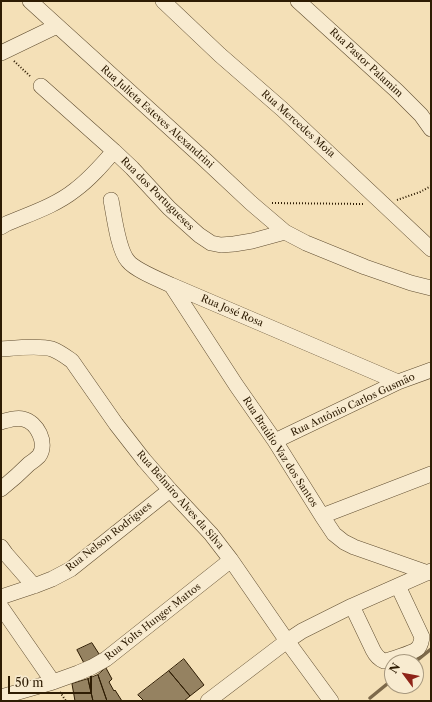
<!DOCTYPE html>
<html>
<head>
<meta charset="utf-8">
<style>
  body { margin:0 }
  #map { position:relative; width:432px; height:702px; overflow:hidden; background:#f4e0b7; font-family:"Libre Caslon Text",serif }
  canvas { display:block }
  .frame { position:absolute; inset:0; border:2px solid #2e1c03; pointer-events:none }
  .north { position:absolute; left:384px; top:654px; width:40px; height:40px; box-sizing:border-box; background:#f8ebd0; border:1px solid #a7987e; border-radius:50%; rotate:302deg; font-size:11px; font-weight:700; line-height:16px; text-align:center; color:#2e1c03 }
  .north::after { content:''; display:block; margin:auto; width:14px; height:18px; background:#8f2418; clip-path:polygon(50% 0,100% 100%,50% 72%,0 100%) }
  .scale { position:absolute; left:8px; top:676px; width:84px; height:18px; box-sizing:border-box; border:2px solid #2e1c03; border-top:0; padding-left:5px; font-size:12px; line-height:14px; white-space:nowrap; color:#2e1c03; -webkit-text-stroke:3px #f8ebd0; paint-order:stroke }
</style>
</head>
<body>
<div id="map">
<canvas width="432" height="702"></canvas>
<div class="frame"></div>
<div class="north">N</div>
<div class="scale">50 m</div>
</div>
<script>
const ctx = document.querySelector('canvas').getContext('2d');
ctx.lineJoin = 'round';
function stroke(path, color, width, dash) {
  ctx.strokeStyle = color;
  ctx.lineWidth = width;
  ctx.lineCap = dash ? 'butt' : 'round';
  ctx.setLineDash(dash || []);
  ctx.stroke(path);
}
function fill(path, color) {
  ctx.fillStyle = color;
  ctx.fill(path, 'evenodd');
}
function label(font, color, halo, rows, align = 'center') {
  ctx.font = font + ' "Libre Caslon Text",serif';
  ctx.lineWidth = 3;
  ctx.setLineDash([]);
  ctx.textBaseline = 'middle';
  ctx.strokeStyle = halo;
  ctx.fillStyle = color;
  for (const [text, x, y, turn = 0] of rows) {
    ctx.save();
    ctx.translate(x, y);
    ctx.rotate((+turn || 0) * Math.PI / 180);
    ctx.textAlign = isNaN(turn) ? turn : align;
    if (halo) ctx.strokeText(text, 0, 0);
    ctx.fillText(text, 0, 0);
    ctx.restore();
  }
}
const stream = new Path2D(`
  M415 662 431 649
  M370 698 392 680`);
const building = new Path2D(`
  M92 643 101 657 85 665 77 650Z
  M184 659 204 685 190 696 169 671Z
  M106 668 112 679 109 682 114 691 115 690 122 701H107L98 675Z
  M169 671 190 696 184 701H144L138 695Z
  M98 675 107 701H93L88 679Z
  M88 679 93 701H75L72 684Z`);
const path = new Path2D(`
  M14 61 31 77
  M397 200 420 192 431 186
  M272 203 364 204
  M60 692 66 701`);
const minor = new Path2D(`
  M30 1 204 159 251 203 285 232 306 243 365 267 411 283 431 288
  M163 1 220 55 282 109 431 249
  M298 1 397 91 421 115 431 129
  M1 53 57 26
  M41 86 114 151 132 168 169 208 199 235 211 243 221 245 234 244 252 241 285 232
  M111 200C114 215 118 250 128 261 135 270 160 280 171 285L398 382
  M1 227 6 224C29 214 55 206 75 190 90 179 102 165 114 151
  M171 285 236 385 275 441 322 516 334 534 344 542 354 547 428 573
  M1 349C15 348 39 345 52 349 60 352 65 356 72 361L116 424 144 460 170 490 211 534 231 560 287 641 331 701
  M1 422C8 420 16 417 23 419 37 422 48 443 39 456 36 459 32 462 29 464 20 473 11 481 1 489
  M275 441 398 382 431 370
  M322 516 431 474
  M1 547 6 554 34 586
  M1 597 34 586 52 579 71 569 170 490
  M352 606 373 650C375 654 379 659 384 661 388 661 414 652 417 649 421 646 421 642 422 637L398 586
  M1 607 53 682
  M1 697 53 682 78 673 92 667 106 659 231 560
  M208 701 287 641 302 631 352 606 431 571`);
const streetNames = [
  ["Rua Pastor Palamim",366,63,43],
  ["Rua Julieta Esteves Alexandrini",157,117,42],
  ["Rua Mercedes Moia",298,124,42],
  ["Rua dos Portugueses",157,194,45],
  ["Rua José Rosa",232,311,23],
  ["Rua Antônio Carlos Gusmão",353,405,-25],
  ["Rua Braúlio Vaz dos Santos",280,452,57],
  ["Rua Belmiro Alves da Silva",180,500,49],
  ["Rua Nelson Rodrigues",109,537,-38],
  ["Rua Yolts Hunger Mattos",153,622,-38]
];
stroke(stream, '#7d694a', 3.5);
fill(building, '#958261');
stroke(building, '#2e1c03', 1);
stroke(minor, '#604d30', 16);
stroke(path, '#2e1c03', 2, [1, 2]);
stroke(minor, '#f8ebd0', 15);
label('10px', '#2e1c03', '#f8ebd0', streetNames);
</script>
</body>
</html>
